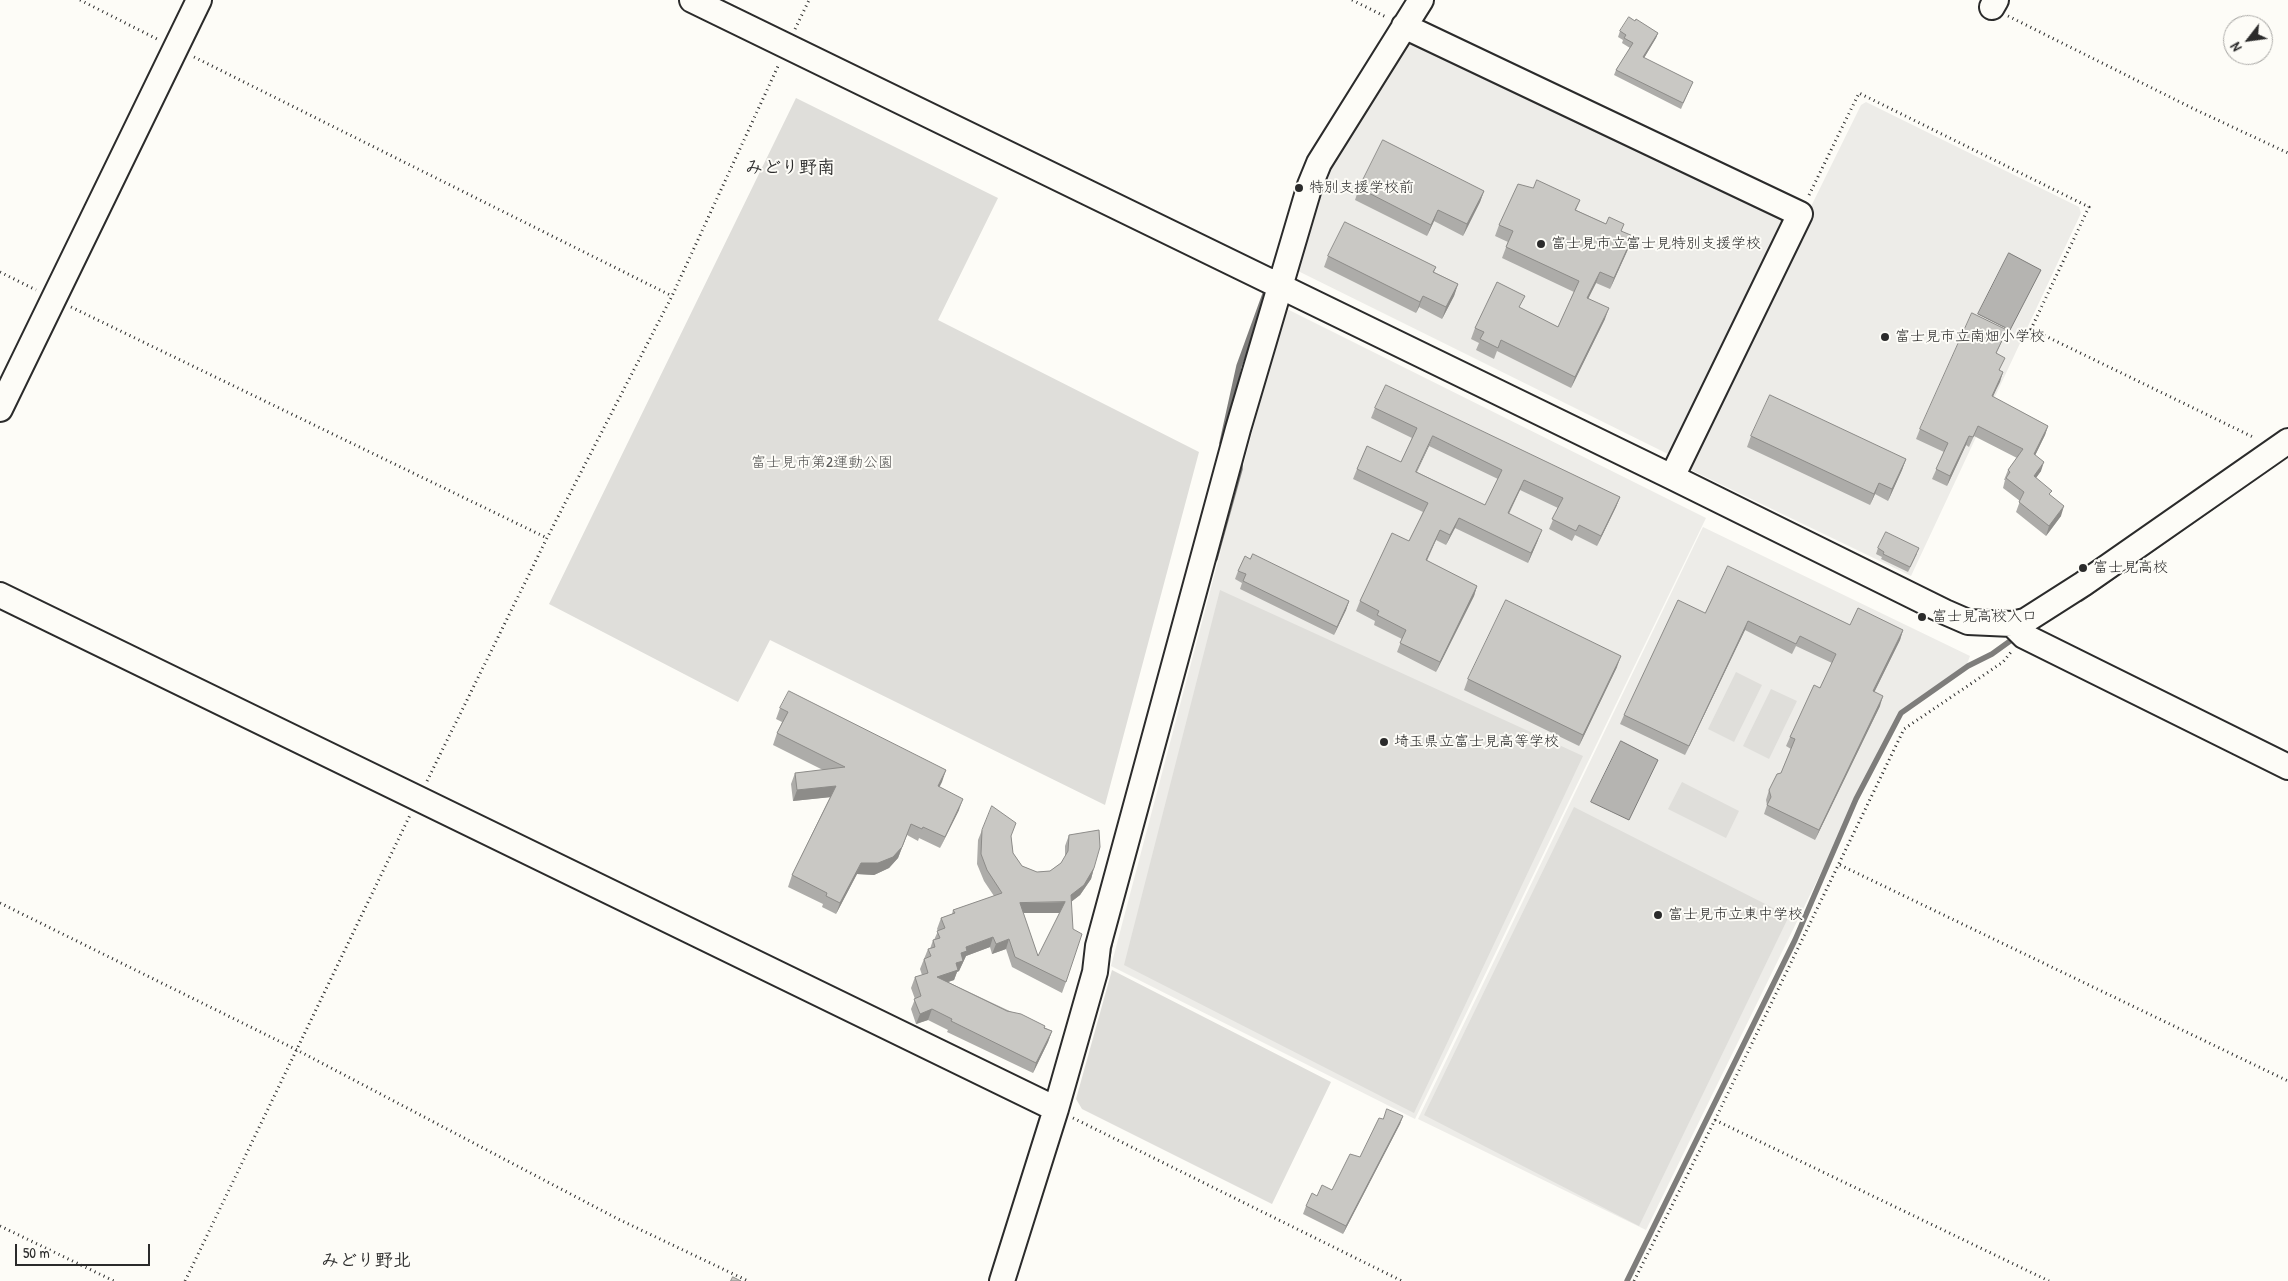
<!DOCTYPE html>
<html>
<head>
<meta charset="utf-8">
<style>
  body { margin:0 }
  #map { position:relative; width:2288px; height:1281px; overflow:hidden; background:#fdfcf7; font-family:"Patrick Hand",sans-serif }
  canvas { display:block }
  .north { position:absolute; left:2223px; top:15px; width:50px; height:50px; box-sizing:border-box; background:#fdfcf7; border:1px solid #a9a8a5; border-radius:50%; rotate:240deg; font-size:14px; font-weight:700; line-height:20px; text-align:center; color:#2b2b2b }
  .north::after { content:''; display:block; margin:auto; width:18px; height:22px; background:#2b2b2b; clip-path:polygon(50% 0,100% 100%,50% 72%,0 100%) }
  .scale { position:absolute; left:15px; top:1244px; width:135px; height:22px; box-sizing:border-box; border:2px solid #2b2b2b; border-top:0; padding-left:6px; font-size:15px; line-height:18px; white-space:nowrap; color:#2b2b2b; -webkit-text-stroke:4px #fdfcf7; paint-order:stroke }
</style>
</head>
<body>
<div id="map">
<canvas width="2288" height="1281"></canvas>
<div class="north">N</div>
<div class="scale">50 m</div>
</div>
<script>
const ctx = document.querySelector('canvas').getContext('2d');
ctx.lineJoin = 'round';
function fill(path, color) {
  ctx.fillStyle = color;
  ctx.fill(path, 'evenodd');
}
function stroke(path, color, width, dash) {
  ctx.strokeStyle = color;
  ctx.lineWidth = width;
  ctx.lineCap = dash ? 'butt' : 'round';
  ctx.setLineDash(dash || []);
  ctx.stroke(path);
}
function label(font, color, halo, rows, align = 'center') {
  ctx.font = font + ' "Patrick Hand","Klee One",sans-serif';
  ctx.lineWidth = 4;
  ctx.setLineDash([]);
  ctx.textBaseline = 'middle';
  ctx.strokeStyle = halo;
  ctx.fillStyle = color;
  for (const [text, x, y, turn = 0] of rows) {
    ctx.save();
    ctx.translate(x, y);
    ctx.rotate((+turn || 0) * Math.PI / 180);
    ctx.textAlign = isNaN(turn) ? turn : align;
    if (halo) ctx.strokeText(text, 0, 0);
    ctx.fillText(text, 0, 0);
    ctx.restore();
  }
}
const built = new Path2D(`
  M1410 35 1792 218 1674 457 1296 270 1317 199 1330 167Z
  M1866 102 2079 207 2081 213 1911 576 1687 468 1685 462 1861 105Z
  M1285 308 1706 518 1415 1119 1111 966Z
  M1703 527 1970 656 1967 664 1900 711 1646 1230 1418 1119Z`);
const green = new Path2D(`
  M796 98 998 198 938 320 1199 452 1105 805 770 640 738 702 549 604Z
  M1220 590 1583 756 1414 1113 1124 965Z
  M1736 672 1762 685 1734 742 1708 729Z
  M1771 689 1797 701 1769 759 1743 746Z
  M1682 782 1739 811 1726 838 1668 809Z
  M1574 807 1789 916 1639 1226 1424 1115Z
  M1112 970 1331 1082 1272 1204 1082 1109 1076 1099Z`);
const water = new Path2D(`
  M2009 253 2041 270 2010 330 1978 314Z
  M1621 741 1658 760 1629 820 1591 802Z`);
const stream = new Path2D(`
  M1226 448 1222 443 1239 366 1268 286
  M1215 559 1240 469V462
  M2081 599 2278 461
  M1108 956 1112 934
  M1627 1281 1795 940 1856 799 1901 713 1968 666 1992 654 2017 636`);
const path = new Path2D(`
  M80 0 157 39
  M1352 0 1386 17
  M2008 16 2194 109 2288 153
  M795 29 809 0
  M194 57 672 296
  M1809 195 1859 93 2089 207 2031 329 2255 438
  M0 272 36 290
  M71 307 547 538
  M427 781 547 538 672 296 779 64
  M1840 865 2288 1081
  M0 903 295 1049 618 1219 748 1281
  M1073 1118 1402 1281
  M1715 1120 2049 1281
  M0 1226 114 1281
  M185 1281 410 815
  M1634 1281 1715 1120 1904 729 2003 662 2011 652`);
const minor = new Path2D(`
  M692 0 1672 477 1945 612 1968 622 2012 624 2025 621 2083 584 2288 441
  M1992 7 1996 0
  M1404 26 1800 214 1672 477
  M0 409 199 0
  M0 595 1056 1109
  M2012 624 2024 636 2288 767
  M1002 1281 1056 1109 1095 972 1098 946 1238 429 1310 185 1319 163 1421 0`);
const wall = new Path2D(`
  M1635 21 1658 33 1656 38 1644 58 1693 82 1681 109 1614 75 1616 70 1630 48 1622 43 1623 40 1618 37 1620 31Z
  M1359 188 1484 191 1480 202 1463 236 1434 221 1427 236 1355 200Z
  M1533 188 1580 200 1576 210 1622 231 1629 247 1610 289 1596 283 1588 299 1605 319 1571 388 1497 351 1494 359 1476 350 1479 343 1471 339 1475 328 1520 308 1558 327 1574 292 1502 258 1508 242 1495 236 1499 225Z
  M1328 256 1436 267 1434 272 1458 284 1454 296 1442 319 1419 307 1416 313 1324 267Z
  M2007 330 1996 354 2000 371 2003 372 1993 397 2048 426 2045 435 2035 455 2041 471 2036 478 2050 495 2061 516 2046 536 2016 512 2020 501 2003 488 2005 480H2004L2008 470 2017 458 1974 436 1969 447 1966 445 1947 486 1932 479 1944 452 1916 439 1920 429Z
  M1375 408 1620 497 1616 507 1597 546 1575 535 1572 541 1549 529 1558 508 1520 490 1509 514 1538 540 1528 563 1455 528 1446 545 1436 540 1427 561 1477 586 1474 596 1436 672 1397 652 1402 639 1374 625 1375 621 1356 611 1360 601 1409 541 1423 512 1353 479 1357 469 1401 462 1412 438 1371 418ZM1429 446 1498 479 1485 505 1417 472Z
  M1751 436 1906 459 1902 470 1888 501 1875 494 1870 505 1747 447Z
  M1878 548 1917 554 1908 572 1881 559 1882 557 1876 554Z
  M1238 571 1349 601 1346 610 1334 635 1240 589 1242 583 1235 579Z
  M1705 613 1903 630 1900 640 1874 692 1880 706 1815 840 1764 814 1767 805 1766 800 1769 790 1781 773 1791 749 1786 746 1790 737 1820 688 1832 663 1796 646 1792 654 1745 630 1685 755 1620 724 1624 715Z
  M1617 667 1579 746 1464 690 1468 679Z
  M780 708 946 770 939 787 959 810 940 848 919 838 918 841 907 835 898 858 889 868 874 875 857 874 836 914 822 907 823 904 788 887 792 875 830 797 793 801 791 784 795 773 823 770 773 745 777 733 782 722 776 719Z
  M982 830 1011 836 1013 853 1022 866 1037 872 1050 871 1061 863 1065 858V846L1069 835 1094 868 1091 879 1080 895 1071 902 1066 982 1062 993 1012 967 1006 949 992 954 990 947 966 956 959 971 957 972 954 980 948 982 1052 1031 1048 1042 1033 1073 947 1032 948 1030 928 1020 916 1024 911 1009 915 999 911 988 915 977 922 975 920 969 928 949H930L933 940H934L938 931 937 929 941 918 952 914 953 910 994 896 984 881 977 864 978 840ZM1023 913H1060L1038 956Z
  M1403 1116 1400 1124 1343 1234 1303 1214 1306 1206 1317 1196 1332 1190 1360 1157 1383 1119Z`);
const shadedWall = new Path2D(`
  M1658 33 1656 38 1641 63 1643 57Z
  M1484 191 1480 202 1463 236 1467 224Z
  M1438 210 1434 221 1427 236 1431 225Z
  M1633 236 1629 247 1610 289 1614 278Z
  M1600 272 1596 283 1583 309 1587 298Z
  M1458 284 1454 296 1442 319 1446 307Z
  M1423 296 1419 307 1416 313 1420 302Z
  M1609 308 1605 319 1571 388 1575 377Z
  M2003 372 2000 382 1988 406 1992 396Z
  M2048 426 2045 435 2031 464 2034 454Z
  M1433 436 1429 446 1412 481 1416 472Z
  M1969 436 1966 445 1947 486 1950 476Z
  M1906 459 1902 470 1888 501 1892 489Z
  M2044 462 2041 471 2030 486 2034 476Z
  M1524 480 1520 490 1504 523 1508 513Z
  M1879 483 1875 494 1870 505 1874 494Z
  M1620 497 1616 507 1597 546 1601 536Z
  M2064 506 2061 516 2046 536 2049 526Z
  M1459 518 1455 528 1446 545 1450 535Z
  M1440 530 1436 540 1422 570 1426 560Z
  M1542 530 1538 540 1528 563 1531 553Z
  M1477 586 1474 596 1436 672 1440 662Z
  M1349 601 1346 610 1334 635 1337 627Z
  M1748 621 1745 630 1685 755 1689 746Z
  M1903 630 1900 640 1870 701 1873 691Z
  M1621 656 1617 667 1579 746 1583 735Z
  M1883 696 1880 706 1815 840 1819 830Z
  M946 770 942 782 934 798 938 786Z
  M836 786 832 797 793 801 797 790Z
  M963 799 959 810 940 848 945 837Z
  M911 824 898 858 889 868 874 875 857 874 836 914 840 903 861 863Z
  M1094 868 1091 879 1080 895 1067 905 1071 895Z
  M1065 902 1061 913H1016L1020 903Z
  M993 937 990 947 966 956 959 971 957 972 954 980 933 987 937 977 956 963 961 953 966 947Z
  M1009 939 1006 949 992 954 996 944Z
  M932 1009 928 1020 916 1024 920 1014Z
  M1052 1031 1048 1042 1033 1073 1036 1063Z
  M1403 1116 1400 1124 1343 1234 1346 1226Z`);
const building = new Path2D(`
  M1629 17 1635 21 1636 19 1658 33 1643 57 1693 82 1683 103 1616 70 1633 43 1624 38 1626 35 1620 31Z
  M1383 140 1484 191 1467 224 1438 210 1431 225 1359 188Z
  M1537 180 1580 200 1575 210 1606 224 1609 217 1624 224 1621 231 1633 236 1614 278 1600 272 1587 298 1609 308 1575 377 1501 340 1498 348 1480 339 1484 332 1475 328 1497 282 1525 296 1519 307 1558 327 1579 281 1506 247 1513 231 1499 225 1518 184 1533 188Z
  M1345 222 1436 267 1433 272 1458 284 1446 307 1423 296 1420 302 1328 256Z
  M1972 313 2007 330 1996 353 2005 358 1999 370 2003 372 1992 396 2048 426 2034 454 2044 462 2034 476 2052 491 2049 494 2064 506 2049 526 2019 502 2024 492 2006 478 2010 472 2008 470 2023 449 1978 426 1973 437 1969 436 1950 476 1936 469 1948 443 1920 429Z
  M1386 385 1620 497 1601 536 1579 525 1576 531 1552 519 1563 498 1524 480 1508 513 1542 530 1531 553 1459 518 1450 535 1440 530 1426 560 1477 586 1440 662 1400 643 1406 630 1377 615 1379 611 1360 601 1392 533 1409 541 1428 503 1357 469 1367 446 1401 462 1417 428 1375 408ZM1433 436 1502 470 1485 505 1416 472Z
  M1770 395 1906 459 1892 489 1879 483 1874 494 1751 436Z
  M1886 532 1919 548 1910 567 1883 554 1884 552 1878 548Z
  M1253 554 1349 601 1337 627 1243 581 1246 574 1238 571 1245 556 1250 559Z
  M1728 566 1850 625 1858 608 1903 630 1873 691 1883 696 1819 830 1767 805 1771 797 1769 790 1777 774 1781 773 1795 739 1790 737 1814 685 1820 688 1836 654 1800 636 1796 644 1748 621 1689 746 1624 715 1678 600 1705 613Z
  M1506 600 1621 656 1583 735 1468 679Z
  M789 691 946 770 938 786 963 799 945 837 923 827 922 829 911 824 902 847 893 857 878 863H861L840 903 826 896 827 893 792 875 836 786 797 790 795 773 845 767 777 733 788 712 780 708Z
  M992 806 1016 823 1011 836 1013 853 1022 866 1037 872 1050 871 1061 863 1068 851 1069 835 1099 830 1100 847 1094 868 1084 885 1071 895 1073 929 1082 934 1066 982 1015 957 1009 939 996 944 993 937 966 947 967 951 961 953 963 961 956 963 958 970 937 977 1007 1011 1021 1014 1045 1026 1044 1028 1052 1031 1036 1063 951 1021 952 1019 932 1009 920 1014 914 999 921 996 915 977 928 973 924 959 931 956 928 949 935 947 933 940 940 938 937 931 945 928 941 918 955 913 953 910 1002 893 987 870 981 854 982 830ZM1065 902 1038 956 1020 903Z
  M1387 1109 1403 1116 1346 1226 1306 1206 1312 1193 1317 1196 1322 1185 1332 1190 1350 1154 1360 1157 1379 1118 1383 1119Z
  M733 1277 741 1281H731Z`);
const markers = [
  [1299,188,5,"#2b2b2b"],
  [1541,244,5,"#2b2b2b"],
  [1885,337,5,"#2b2b2b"],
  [2083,568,5,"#2b2b2b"],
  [1922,617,5,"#2b2b2b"],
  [1384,742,5,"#2b2b2b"],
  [1658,915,5,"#2b2b2b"]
];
const poiNames = [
  ["特別支援学校前",1309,188],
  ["富士見市立富士見特別支援学校",1551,244],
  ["富士見市立南畑小学校",1895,337],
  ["富士見高校",2093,568],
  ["富士見高校入口",1932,617],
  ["埼玉県立富士見高等学校",1394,742],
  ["富士見市立東中学校",1668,915]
];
const parkNames = [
  ["富士見市第2運動公園",822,463]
];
const quarterNames = [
  ["みどり野南",790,168],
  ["みどり野北",366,1261]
];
fill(built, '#edece8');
fill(green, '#dfdeda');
fill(water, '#b5b4b1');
stroke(water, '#7e7d7b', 1);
stroke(stream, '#7e7d7b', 5.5);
stroke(minor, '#2b2b2b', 28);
stroke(path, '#2b2b2b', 3, [1, 4]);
stroke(minor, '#fdfcf7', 24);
fill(wall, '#adaca9');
fill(shadedWall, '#8d8c89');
fill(building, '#c9c8c4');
stroke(building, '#8d8c89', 1);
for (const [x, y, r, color] of markers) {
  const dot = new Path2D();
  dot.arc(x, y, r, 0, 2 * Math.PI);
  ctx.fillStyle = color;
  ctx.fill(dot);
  stroke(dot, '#fdfcf7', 2);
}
label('15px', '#2b2b2b', '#fdfcf7', poiNames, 'left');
label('15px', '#585857', '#fdfcf7', parkNames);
label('bold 18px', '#2b2b2b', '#fdfcf7', quarterNames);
</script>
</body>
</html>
